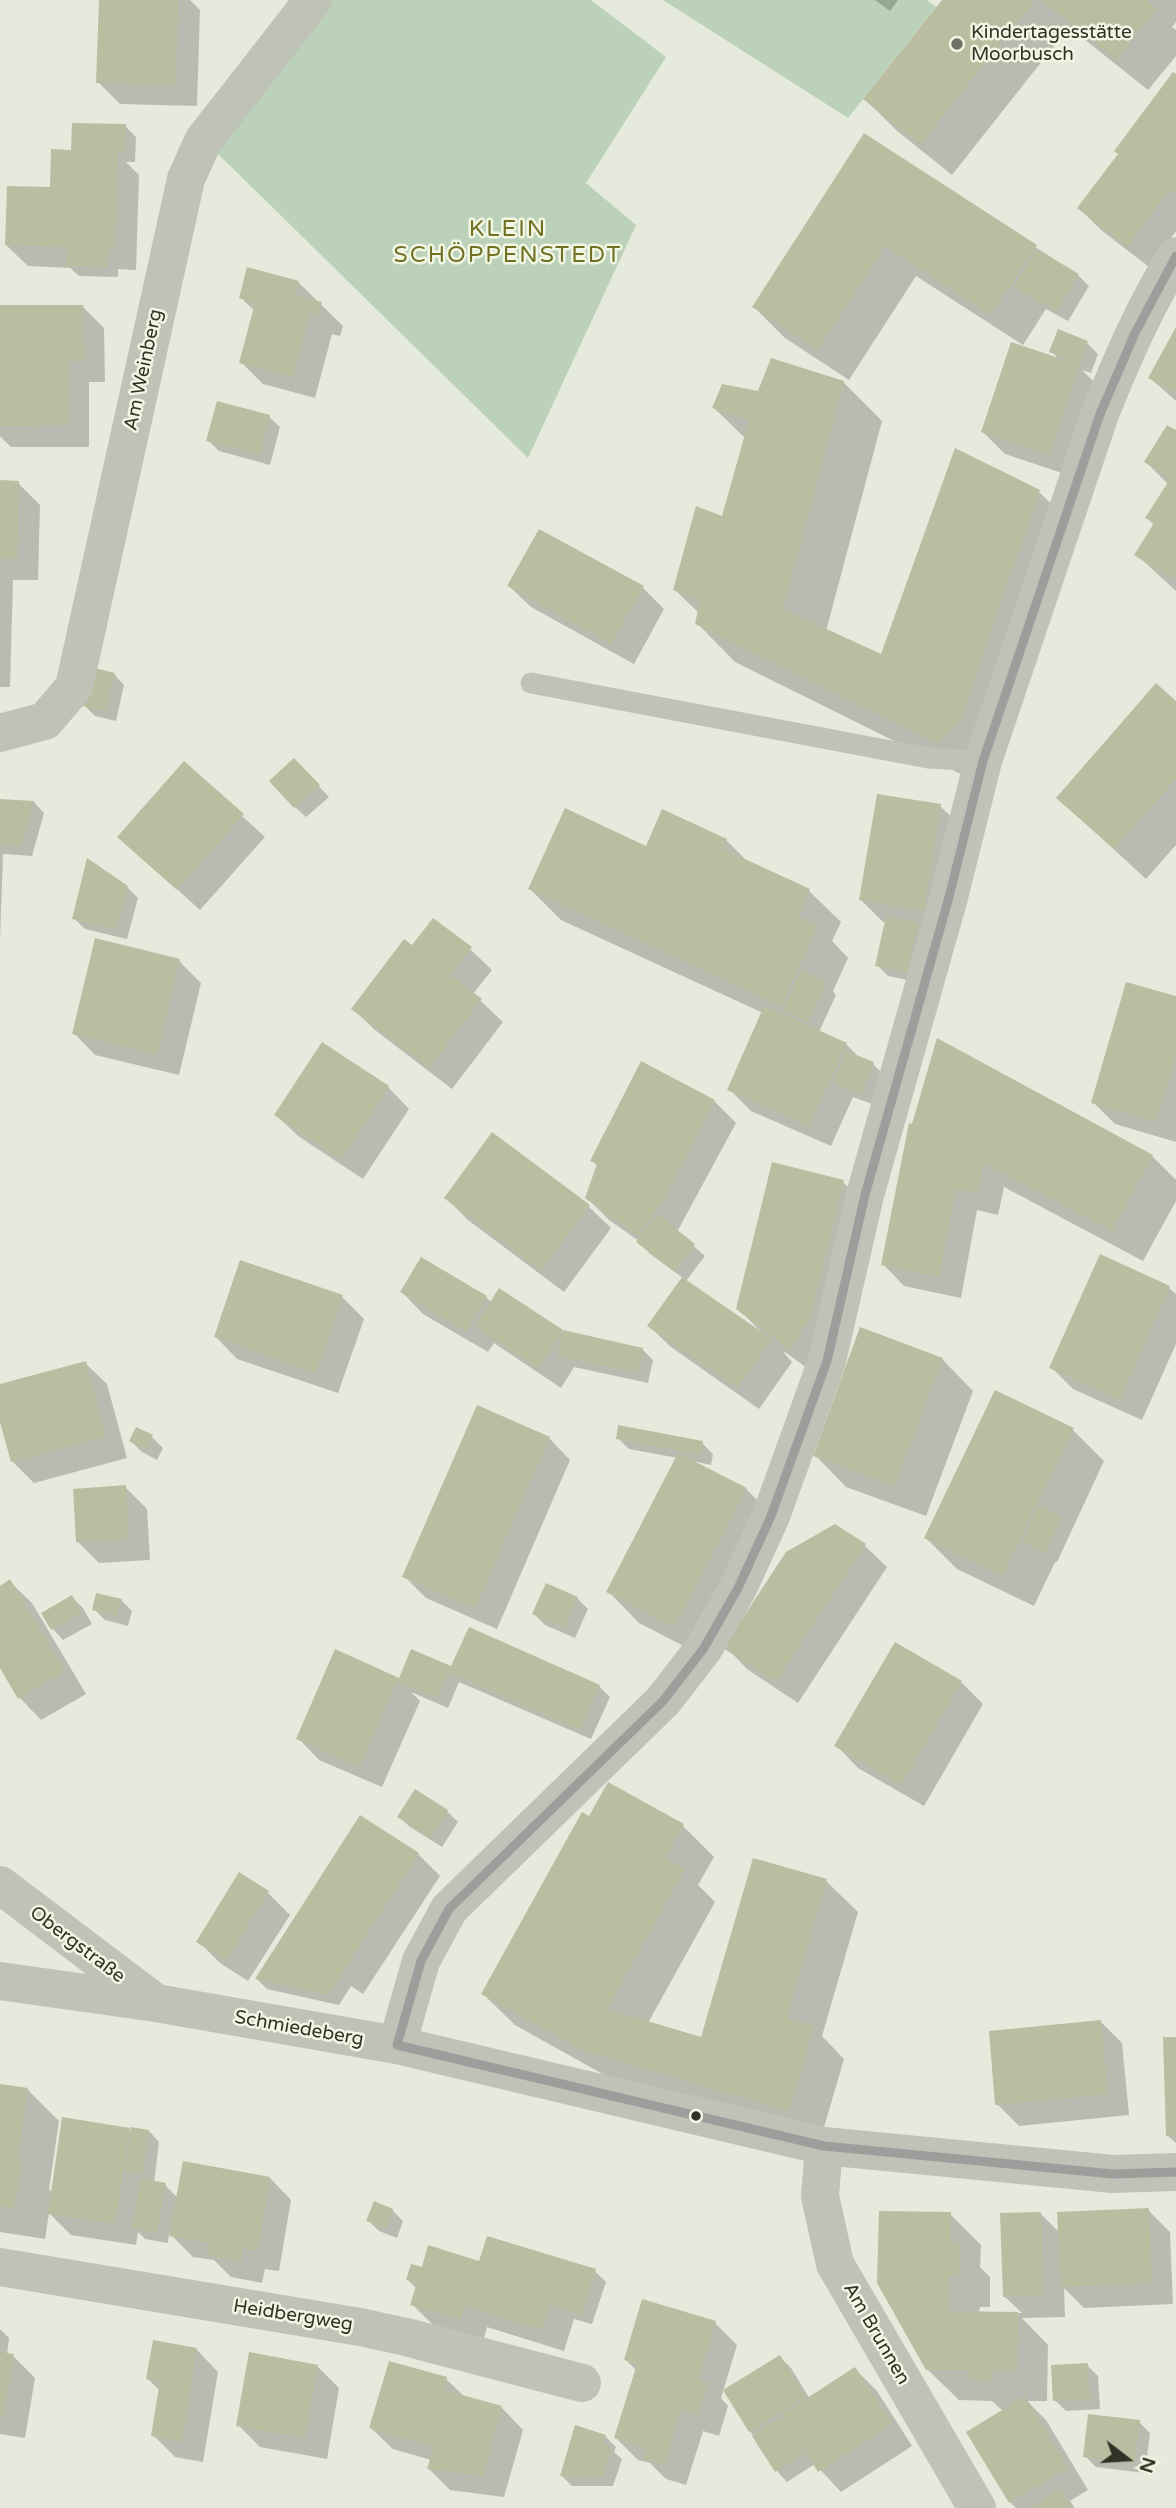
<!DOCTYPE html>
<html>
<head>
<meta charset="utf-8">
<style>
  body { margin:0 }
  #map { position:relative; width:1176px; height:2508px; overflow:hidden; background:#e6eadd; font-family:"Varela Round",sans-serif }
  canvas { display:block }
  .north { position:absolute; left:1092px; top:2424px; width:70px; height:70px; -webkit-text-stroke:5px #f1f7e4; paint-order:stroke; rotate:107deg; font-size:19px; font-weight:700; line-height:28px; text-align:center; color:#313226 }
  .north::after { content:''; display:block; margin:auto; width:24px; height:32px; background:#313226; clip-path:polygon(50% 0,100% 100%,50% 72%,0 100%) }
</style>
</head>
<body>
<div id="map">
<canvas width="1176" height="2508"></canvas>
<div class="north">N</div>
</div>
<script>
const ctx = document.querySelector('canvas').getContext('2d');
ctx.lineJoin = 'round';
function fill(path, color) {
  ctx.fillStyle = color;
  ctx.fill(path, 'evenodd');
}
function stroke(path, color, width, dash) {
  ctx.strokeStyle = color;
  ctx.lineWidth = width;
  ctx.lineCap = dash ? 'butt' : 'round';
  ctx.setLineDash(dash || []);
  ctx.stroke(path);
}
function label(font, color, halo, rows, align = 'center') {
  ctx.font = font + ' "Varela Round",sans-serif';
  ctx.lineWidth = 5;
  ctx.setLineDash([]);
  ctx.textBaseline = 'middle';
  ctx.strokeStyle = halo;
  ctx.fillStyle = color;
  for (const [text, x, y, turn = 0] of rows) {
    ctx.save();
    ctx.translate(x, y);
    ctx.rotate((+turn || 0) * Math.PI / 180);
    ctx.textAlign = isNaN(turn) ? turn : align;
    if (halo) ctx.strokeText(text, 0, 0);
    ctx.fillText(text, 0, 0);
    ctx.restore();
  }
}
const green = new Path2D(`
  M328 0H591L666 57 586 183 636 225 528 458 212 148Z
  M663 0H927L936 7 848 118Z`);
const shadow = new Path2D(`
  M101 0H190L200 10 197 106 120 104 98 82Z
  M875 0H898L890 11Z
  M944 0H1176V22L1172 27 1176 30V56L1148 90 1069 27 952 175 896 130 865 99Z
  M1176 76V231L1149 267 1101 230 1079 208Z
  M125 126 136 137 135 162H126L139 175 136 270 118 269V277L79 276 70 268 28 266 6 245 51 189 72 152Z
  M865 135 1078 275 1089 286 1068 321 1046 309 1023 345 916 276 849 380 785 338 754 307Z
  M298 282 343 326 340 336 332 334 315 398 263 384 241 362 255 311 241 298Z
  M82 306 104 328 105 382H89V447H11L0 436V376Z
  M1176 330V401L1150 378Z
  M1059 332 1087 343 1098 354 1091 373 1082 370 1100 388 1071 476 1005 454 983 432 1060 360 1051 351Z
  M843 382 882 421 826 631 882 656 1039 492 1078 530 977 782 735 662 697 623 699 613 675 590 723 518 746 439 714 408 759 393Z
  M269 417 280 427 270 465 219 451 208 440Z
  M1176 432V591L1137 555 1155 526 1147 518 1168 484 1146 462Z
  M0 482 18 483 40 505 38 580H13L10 687H0Z
  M509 586 643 588 664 609 634 664 531 607Z
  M114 674 124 685 116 721 95 716 84 705Z
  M1176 703V845L1146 879 1058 798Z
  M294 760 329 797 306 817 295 807Z
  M184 763 265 837 200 910 119 837Z
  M0 801 34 802 44 813 32 856 3 854 0 941Z
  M940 806 962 827 918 982 888 976 877 965 887 922H883L861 900Z
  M726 840 749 863 809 891 841 922 832 941 848 958 833 991 836 995 819 1032 846 1044 861 1059 873 1064 884 1075 872 1104 853 1097 831 1146 751 1111 729 1089 763 1013 561 920 530 889 647 848Z
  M127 887 138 898 127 939 85 929 74 918Z
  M413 947 470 949 492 970 473 994 503 1022 452 1089 375 1030 353 1009Z
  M179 961 201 983 179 1075 95 1055 74 1033Z
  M1176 998V1142L1115 1124 1093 1102Z
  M388 1087 409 1109 363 1179 298 1136 276 1115Z
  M714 1101 736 1123 677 1232 705 1256 686 1281 759 1332 760 1331 738 1308 843 1182 874 1213 822 1379 785 1352 784 1353 792 1362 759 1409 671 1347 649 1326 683 1278 649 1253 639 1241 609 1220 587 1198 598 1167 592 1160Z
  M911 1126 1152 1156 1176 1180V1201L1143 1261 1004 1187 998 1215 977 1210 961 1298 904 1286 883 1264Z
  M492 1135 589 1207 611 1228 564 1292 468 1220 446 1198Z
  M1100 1257 1169 1288 1176 1294V1344L1142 1420 1073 1389 1052 1368Z
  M421 1259 486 1297 492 1303 562 1332 642 1349 653 1360 648 1383 574 1367 561 1388 494 1343 488 1352 423 1314 402 1292Z
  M342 1297 364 1319 338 1393 237 1359 216 1337Z
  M942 1359 973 1391 926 1516 846 1487 815 1455Z
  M85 1363 107 1384 127 1458 34 1483 13 1462 0 1415V1386Z
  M1073 1430 1104 1461 1057 1562H1055L1034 1606 957 1569 926 1538Z
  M152 1437 163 1448 157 1460 142 1452 131 1441Z
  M549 1438 570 1460 497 1629 426 1598 404 1576Z
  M618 1438 702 1443 713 1454 711 1465 693 1461 746 1489 777 1520 705 1657 639 1623 608 1591 678 1458 629 1449Z
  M125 1487 147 1509 150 1560 99 1563 77 1541Z
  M835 1526 865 1546 887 1567 798 1703 747 1669 726 1647Z
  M10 1582 32 1603 86 1694 41 1720 20 1698 0 1665V1588Z
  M72 1597 83 1608 92 1624 63 1640 53 1629 44 1613Z
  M577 1598 588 1609 575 1638 545 1625 534 1614Z
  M121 1600 132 1611 128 1626 105 1620 94 1609Z
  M336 1652 399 1680 452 1669 599 1686 610 1697 591 1739 459 1682 448 1708 411 1692 420 1701 382 1787 319 1760 298 1738Z
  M961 1682 983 1704 924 1806 858 1768 837 1746Z
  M415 1791 447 1811 458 1822 442 1847 410 1827 399 1817Z
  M589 1818 683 1826 714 1857 698 1885 715 1902 648 2023 702 2039 826 1881 858 1912 822 2036 844 2059 820 2141 617 2082 515 2025 483 1994Z
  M418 1854 440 1876 363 1994 351 1986 339 2005 267 1989 257 1979Z
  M240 1875 268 1893 290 1915 248 1981 220 1963 198 1941Z
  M1100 2021 1122 2043 1129 2115 1019 2126 997 2104Z
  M1176 2038V2143L1168 2136Z
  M0 2086 28 2090 59 2121 49 2189 53 2193 129 2129 132 2133 149 2131 159 2142 154 2183 165 2185 178 2198 270 2178 291 2200 279 2271 265 2269 262 2283 231 2277 214 2260 193 2257 169 2233 168 2243 145 2239 138 2232 136 2245 71 2235 49 2213 45 2239 0 2232Z
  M392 2210 403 2221 397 2238 379 2231 368 2220Z
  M1148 2210 1170 2232 1173 2304 1084 2308 1064 2288 1065 2317 1022 2318 1048 2345 1047 2401H1027L1046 2420 1088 2490 1070 2501 1075 2508H1016L1010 2502 968 2432 1003 2411 992 2401 959 2400 927 2369 950 2214 981 2245 980 2267 990 2277V2307H980L979 2313H1022L1004 2296 1041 2214 1060 2233Z
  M480 2264 595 2271 606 2282 592 2324 574 2319 564 2351 487 2327 483 2341 434 2326 412 2304 417 2289 408 2280 423 2269Z
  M715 2323 737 2345 721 2398 728 2406 719 2436 703 2431 686 2485 666 2479 650 2463 638 2460 616 2438 637 2371 626 2360Z
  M0 2329 9 2338 7 2355 13 2356 35 2378 25 2438 0 2434Z
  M197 2350 218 2372 203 2462 175 2457 153 2435 160 2391 148 2379Z
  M780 2357 791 2368 810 2399 855 2369 877 2391 912 2446 841 2492 815 2464 787 2482 777 2471 750 2431Z
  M1087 2365 1098 2376 1100 2409 1066 2411 1055 2400Z
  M317 2366 339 2388 327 2459 260 2447 238 2425Z
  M446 2379 465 2397 502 2408 523 2430 504 2497 450 2490 429 2469 431 2460 393 2449 371 2428Z
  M1139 2422 1150 2433 1145 2473 1096 2467 1085 2456Z
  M605 2436 616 2447 614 2452 622 2459 613 2486H572L562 2476Z`);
const building = new Path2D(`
  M99 0H178L176 85 96 83Z
  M942 0H1035L920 145 863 99Z
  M1041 0H1146L1157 9 1116 60Z
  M1173 72 1176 74V189L1172 194 1151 179 1167 193 1127 247 1077 208 1118 154 1114 151Z
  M72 123 126 124 125 152 118 151 115 249H108L107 267 66 266 67 247 5 245 7 186 50 187 51 149 71 150Z
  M864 133 1037 245 991 315 885 246 818 350 752 307Z
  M1037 249 1079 274 1056 312 1014 287Z
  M247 267 299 281 295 295 322 302 318 315 310 314 293 377 239 363 255 303 239 298Z
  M0 305H83L84 361H68V425L0 426Z
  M1176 327V393L1148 378Z
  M1058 329 1088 341 1080 364 1049 352Z
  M1011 342 1080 365 1049 455 981 432Z
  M771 358 844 381 783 609 881 654 955 448 1040 490 960 721 938 744 695 624 700 600 673 590 696 506 722 516 749 420 712 408 722 384 758 391Z
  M217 401 270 415 260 455 206 441Z
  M1167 425 1176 430V574L1172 579 1134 555 1154 523 1145 518 1170 479 1144 462Z
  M0 480 19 481 17 559H0Z
  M539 529 644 586 611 644 507 586Z
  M91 667 115 673 105 711 82 706Z
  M1156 683 1176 701V779L1114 849 1056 798Z
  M294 758 320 785 294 808 269 781Z
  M184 761 244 814 177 890 117 837Z
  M877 794 941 804 924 911 859 900Z
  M0 799 34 801 21 846 0 844Z
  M565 808 646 846 662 809 727 839 723 849 810 889 798 916 818 925 781 1006 528 889Z
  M87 858 128 886 116 930 72 919Z
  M886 916 918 923 907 972 875 966Z
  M433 918 472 947 450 975 482 999 429 1068 351 1009 404 939 412 945Z
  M95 938 180 959 157 1055 72 1034Z
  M801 970 827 982 808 1022 783 1010Z
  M1126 982 1176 996V1055L1156 1122 1091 1103Z
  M764 1006 847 1043 809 1126 727 1090Z
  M937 1038 1153 1155 1112 1231 984 1163 977 1194 956 1189 939 1277 881 1265 909 1123 912 1124Z
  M322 1042 389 1086 341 1159 274 1115Z
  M846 1051 874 1062 861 1095 833 1083Z
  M641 1061 715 1100 664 1199 638 1236 585 1198 597 1164 590 1161Z
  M492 1132 590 1205 541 1271 444 1198Z
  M772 1162 844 1180 810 1318 790 1350 736 1309Z
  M657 1214 695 1244 675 1272 636 1242Z
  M1100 1254 1170 1286 1120 1400 1049 1368Z
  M421 1257 487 1296 466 1332 400 1292Z
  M240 1260 343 1295 316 1373 214 1337Z
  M682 1277 772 1339 737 1388 647 1326Z
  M499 1288 563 1330 643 1348 638 1373 557 1356 563 1330 538 1368 475 1326Z
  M860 1327 943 1358 895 1486 813 1456Z
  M86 1361 106 1437 11 1462 0 1422V1384Z
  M995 1390 1074 1428 1002 1576 924 1538Z
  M477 1405 550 1437 475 1608 402 1577Z
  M618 1425 703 1441 701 1455 616 1439Z
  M136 1427 153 1435 146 1450 129 1441Z
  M678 1453 747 1488 674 1627 606 1592Z
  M126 1485 129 1539 76 1542 73 1489Z
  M1038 1505 1062 1516 1046 1553 1022 1542Z
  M835 1524 866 1544 776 1682 723 1648 786 1552Z
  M10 1579 65 1671 18 1699 0 1668V1586Z
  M546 1583 578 1597 564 1628 532 1614Z
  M96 1593 122 1599 117 1616 92 1610Z
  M72 1595 82 1613 51 1630 41 1613Z
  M469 1627 600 1685 580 1730 449 1672 437 1698 397 1681 360 1767 296 1739 335 1649 399 1678 411 1649 451 1666Z
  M895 1642 962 1681 901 1785 834 1746Z
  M608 1782 684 1824 665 1858 685 1869 607 2009 701 2037 753 1858 827 1879 787 2018 814 2026 789 2111 584 2051 481 1994 582 1812 589 1816Z
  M415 1789 448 1810 431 1838 397 1817Z
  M360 1815 419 1853 328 1995 255 1979Z
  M239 1872 269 1891 226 1961 196 1942Z
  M1101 2020 1108 2094 995 2105 989 2031Z
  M1163 2037H1176V2136H1166Z
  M0 2084 28 2088 18 2159 22 2160 14 2209 0 2206Z
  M62 2117 130 2128 115 2224 48 2214Z
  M131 2127 149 2130 143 2173 125 2171Z
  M183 2161 270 2177 258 2251 243 2248 241 2262 208 2256 209 2243 169 2236Z
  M141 2178 166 2183 157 2233 132 2228Z
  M374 2201 393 2209 386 2228 366 2221Z
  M1149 2208 1152 2283 1061 2287 1057 2212Z
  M879 2211 951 2212 950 2243 960 2244 959 2276H949L948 2311 1018 2312 1017 2371H993L992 2381 969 2380V2370H926L877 2283Z
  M1041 2212 1044 2295 1003 2297 1000 2213Z
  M487 2236 596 2269 581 2315 550 2305 542 2330 465 2306 461 2320 410 2305 417 2283 406 2280 411 2264 422 2267 428 2245 479 2261Z
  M642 2299 716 2321 698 2380 708 2382 698 2415 681 2410 664 2465 643 2458 646 2448 614 2438 637 2364 624 2360Z
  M153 2340 197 2348 182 2442 151 2436 160 2381 146 2379Z
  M0 2352 14 2354 3 2417H0Z
  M249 2352 318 2365 305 2438 236 2426Z
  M780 2355 806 2397 749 2432 723 2390Z
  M389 2361 447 2377 444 2390 502 2406 483 2476 427 2469 434 2447 369 2428Z
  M1088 2363 1090 2399 1053 2401 1051 2365Z
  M855 2367 892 2424 818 2472 781 2415Z
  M1025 2396 1068 2468 1009 2503 966 2432Z
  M1088 2414 1140 2420 1134 2463 1083 2457Z
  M781 2417 805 2454 775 2472 752 2436Z
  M575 2425 606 2435 603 2443 612 2447 603 2476H560Z
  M1061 2489 1072 2508H1030Z`);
const service = new Path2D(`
  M531 683 928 758 983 761`);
const minor = new Path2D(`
  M0 733 45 721 74 687 186 179 203 141 313 0
  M0 1885 152 2000
  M0 1981 156 2003 397 2045 824 2146 1113 2174 1176 2172
  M397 2045 421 1961 449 1909 663 1701 704 1648 738 1588 771 1516 827 1361 865 1195 949 897 983 761 1100 414C1122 359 1145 306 1176 256
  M824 2146 820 2196 835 2264 977 2508
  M0 2267 360 2327 406 2337 582 2383`);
const bus1 = new Path2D(`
  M397 2045 421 1961 449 1909 663 1701 704 1648 738 1588 771 1516 827 1361 865 1195 949 897 983 761 1100 414 1135 333 1176 256
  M397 2045 824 2146 1113 2174 1176 2172`);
const markers = [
  [957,44,7,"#707266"],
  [696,2116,6,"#313226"]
];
const poiNames = [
  ["Kindertagesstätte",971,33],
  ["Moorbusch",971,55]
];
const streetNames = [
  ["Am Weinberg",144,370,-78],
  ["Obergstraße",77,1945,37],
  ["Schmiedeberg",299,2029,10],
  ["Heidbergweg",293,2316,9],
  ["Am Brunnen",876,2334,60]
];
const quarterNames = [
  ["KLEIN",508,230],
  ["SCHÖPPENSTEDT",508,256]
];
fill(green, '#bcd1ba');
fill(shadow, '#0003');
fill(building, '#babda0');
stroke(service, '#bfc2b7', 21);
stroke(minor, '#bfc2b7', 38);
stroke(bus1, '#9d9d9c', 9);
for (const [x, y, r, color] of markers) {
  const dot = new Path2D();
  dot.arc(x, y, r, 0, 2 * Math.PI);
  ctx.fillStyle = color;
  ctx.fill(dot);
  stroke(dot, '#f1f7e4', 2.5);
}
label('19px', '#313226', '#f1f7e4', poiNames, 'left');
label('19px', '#313226', '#f1f7e4', streetNames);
ctx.letterSpacing = '2px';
label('23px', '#707123', '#f1f7e4', quarterNames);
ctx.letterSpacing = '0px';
</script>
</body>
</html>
